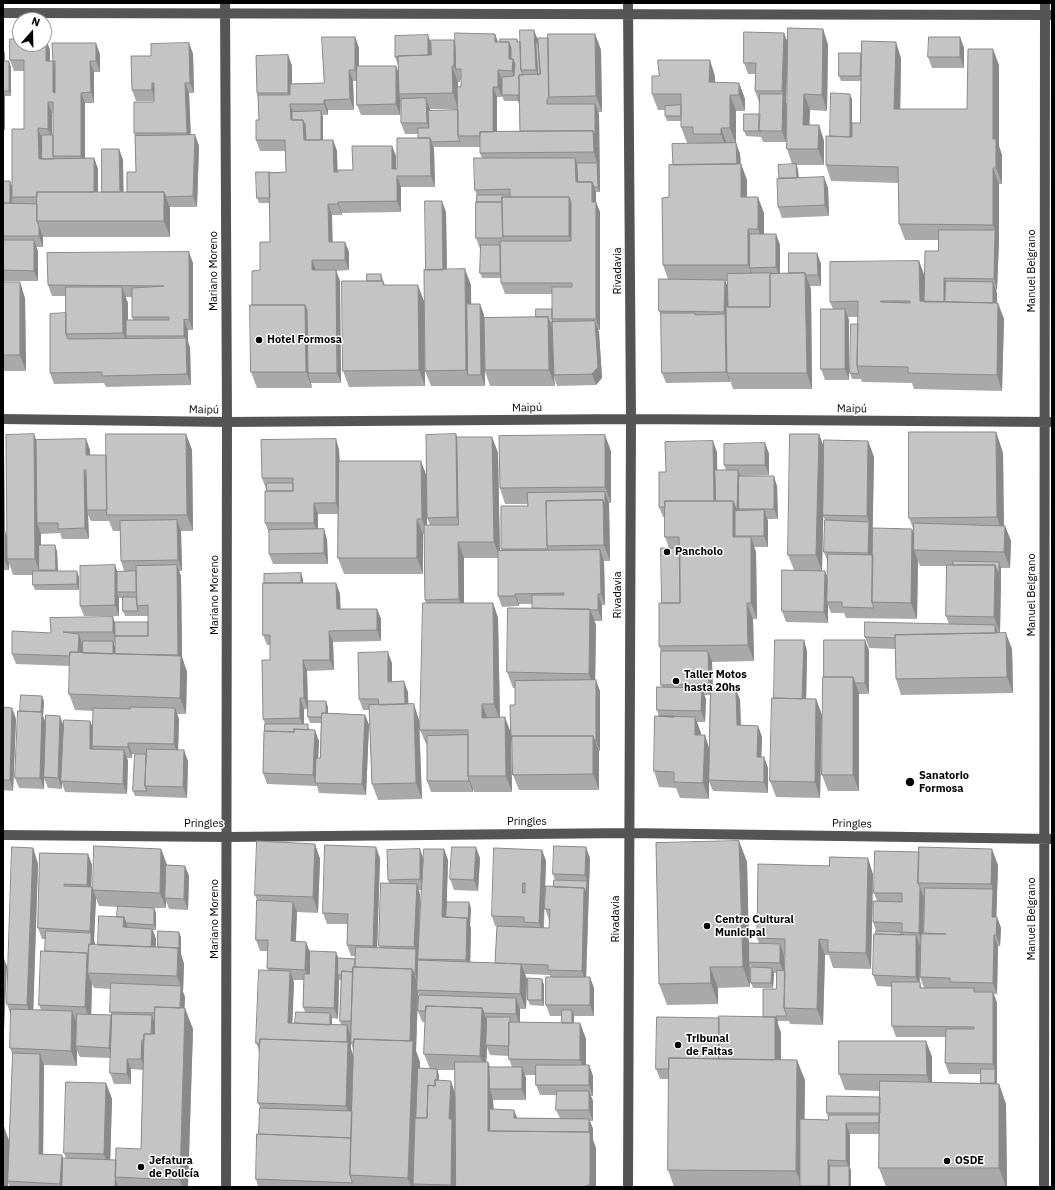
<!DOCTYPE html>
<html>
<head>
<meta charset="utf-8">
<style>
  body { margin:0 }
  #map { position:relative; width:1055px; height:1190px; overflow:hidden; background:#fff; font-family:"IBM Plex Sans",sans-serif }
  canvas { display:block }
  .frame { position:absolute; inset:0; border:4px solid #000; pointer-events:none }
  .north { position:absolute; left:12px; top:12px; width:40px; height:40px; box-sizing:border-box; background:#fff; border:1px solid #999; border-radius:50%; rotate:20deg; font-size:11px; font-weight:700; line-height:16px; text-align:center; color:#000 }
  .north::after { content:''; display:block; margin:auto; width:14px; height:18px; background:#000; clip-path:polygon(50% 0,100% 100%,50% 72%,0 100%) }
</style>
</head>
<body>
<div id="map">
<canvas width="1055" height="1190"></canvas>
<div class="frame"></div>
<div class="north">N</div>
</div>
<script>
const ctx = document.querySelector('canvas').getContext('2d');
ctx.lineJoin = 'round';
function stroke(path, color, width, dash) {
  ctx.strokeStyle = color;
  ctx.lineWidth = width;
  ctx.lineCap = dash ? 'butt' : 'round';
  ctx.setLineDash(dash || []);
  ctx.stroke(path);
}
function fill(path, color) {
  ctx.fillStyle = color;
  ctx.fill(path, 'evenodd');
}
function label(font, color, halo, rows, align = 'center') {
  ctx.font = font + ' "IBM Plex Sans",sans-serif';
  ctx.lineWidth = 3;
  ctx.setLineDash([]);
  ctx.textBaseline = 'middle';
  ctx.strokeStyle = halo;
  ctx.fillStyle = color;
  for (const [text, x, y, turn = 0] of rows) {
    ctx.save();
    ctx.translate(x, y);
    ctx.rotate((+turn || 0) * Math.PI / 180);
    ctx.textAlign = isNaN(turn) ? turn : align;
    if (halo) ctx.strokeText(text, 0, 0);
    ctx.fillText(text, 0, 0);
    ctx.restore();
  }
}
const minor = new Path2D(`
  M225 3 227 422 226 1187
  M3 13 1052 15
  M3 419 227 422 631 419 1052 422
  M3 835 227 837 628 833 1052 839
  M628 1187 631 419 628 3
  M1044 1187 1045 3`);
const wall = new Path2D(`
  M823 29 828 45 827 111 810 110 809 125H819L824 141V165H797L798 170 799 178 824 177 828 188 829 216 782 218 778 207 779 178 792 164 787 149Z
  M784 33 788 44 786 102 787 105 786 142H763L761 137 746 136 744 131 760 114V102H759L755 91 756 74H748L744 63Z
  M495 34 498 42 517 39 518 42 538 40 548 38 595 34 601 50 602 112H598L599 114 600 192H596V202L600 212V330H598L599 332 602 378 596 385 557 386 554 377 555 386H490L485 371V386H431L425 371 426 270 446 212 447 270 471 285V304H480L484 315V318L536 317 552 309V294H505L501 283V278H482L480 273 481 249H480L476 238 477 196 475 190 482 158 480 153V147H434V149L435 187H401V212L342 213V215H332V242H345L349 252V270L336 271 340 281 341 383H311L312 388H257L251 372 252 305 260 270 270 242V203H259L257 198 270 172H286L285 151H260L256 140 259 120 258 98 257 93 288 55 292 66V84L324 83 355 37 359 48V66H396L398 72V65L395 57 431 45 454 40 455 45ZM460 80H461V87H458V82H460ZM353 81H357V105L361 115H400V97L401 123 405 134H418V138L397 169H396V156L392 146 353 170 337 172V151L333 140H323V117L322 115H328V110H354ZM502 96 504 101H518L519 104 520 131 497 132V97H502ZM430 109H458V110L430 111Z
  M960 37 964 48V68H932L928 57Z
  M46 39 50 50V61L100 54V72H94V103H85V158H94L98 169V192H102L119 149 123 160V192H127L136 172 135 136 134 133 154 102V101H136L132 90 151 56 189 43 193 54 194 93H189L191 135H195L199 146 197 207H170V237H43V247H36L38 251V281H3V181L12 185 24 129V71H14L10 60ZM52 113H53V135H52Z
  M3 48 5 54V61L11 67V96H5V130H3Z
  M861 53V55L901 58 900 109H967L999 65V146L1002 155V184H999V241L997 290H996L997 293V303L1004 319 1002 391 914 389 912 383 862 382 861 379H852L850 373 858 324V317H848L849 320V380H825L821 369 833 309 830 302 919 261 924 275 938 251V240H905L899 224V183L831 181 826 165 830 136 852 99V123H860L861 81H841L839 76Z
  M659 76H715V83H739L745 99V111H736V143L740 154 741 164 747 180V197L764 213V234H776L780 245V274L789 273 817 253 821 264V286H810L811 289 812 389H733L730 380V382L666 383 662 373 661 316 659 311 668 279 663 265 673 165 697 144 696 143H687L681 127V121H667L665 116V110H658L652 94ZM725 281H727L728 288Z
  M193 263V330H188V341L190 348 191 385 106 387 104 383 54 384 50 373 66 313V296H52L48 285ZM125 297H132V317L133 320H128V303Z
  M381 274 385 285 424 301 425 386 349 387 343 371 367 281Z
  M3 282 25 298 26 371H3Z
  M996 432 1003 453 1004 525 1005 526 1011 541 1010 568H1001L1000 633H998L1012 649 1013 693 901 695 896 679 895 649 869 648 865 637 949 624 946 616 947 566H920L918 561 917 619 846 618 844 613H831L828 605V623L786 622 782 611 794 570 788 555 819 434 824 449 868 441 874 457 872 555 914 533V531L909 518ZM823 516 825 520 824 552 828 563V579L825 571H822Z
  M186 434 192 450 193 531H181L182 571H179L181 576 182 657 187 672 186 714H177L179 719 178 750 188 761 187 798 135 796 133 791 135 754H132V758H127L128 761 127 794 65 792 62 783V789L48 788 44 778V789L19 788 15 778 20 711 44 701 43 716 45 722 63 726 90 721 93 728V711L75 710 69 694 70 666 16 664 12 654 51 633 115 622H148V616H125L123 611V598H119V616H84L80 606 117 572 124 571 121 561 120 531H113L109 521H91L88 515 89 539H62L60 533 41 534V545L57 551 58 571 79 577V590H35L33 585V575H13L9 563V570H3V447L4 450 5 532 7 538 36 440 86 439 90 450V455H106ZM82 643H83V653L82 652ZM113 643H115V654V647Z
  M457 437H492L498 453 500 551H502L501 549 528 506 527 504H505L500 488 611 451V503H609L610 561H604L605 605H602V621H594L596 625 595 680 600 691V751H598L599 790H519L513 775 512 743 511 740 512 792H474L473 789V792H431L427 781V746L420 730 426 603 425 600 424 534H423V574H344L338 558V514H318V529H324L327 540 328 564H273L269 554V533L265 523 267 489H266L262 478 336 439 339 450 340 461 427 477V525H430L427 518ZM464 558H498V596L502 607 519 606V604H532V608L507 672 513 688H515V705L510 731 500 718 498 618 493 603H464Z
  M765 443 769 454V475L740 476 777 486 778 519H767L768 521V547H754L756 552 757 619H753L754 661 712 662 713 688 736 689 740 700 741 725 758 726 762 737 761 757H764L768 768V793L713 791 709 782V799L680 798 676 788 659 787 654 771 659 716 657 710 662 687 661 685V651L659 646 662 603 669 548 665 537V517H663L659 507 666 472 717 452V470H726L724 465ZM704 695H710L709 749 705 735H701V733L697 722H705L706 699Z
  M303 579V583H336L340 594V609H377L381 619V641L333 642 334 670 307 671 308 709H304V724L310 729V730L319 741 318 758H320L321 723H310L308 717 328 707V713L365 715 369 725 366 795 319 793 317 786 267 784 263 773 265 731V724L263 719 270 660V645H267L263 635Z
  M804 640 807 651 806 699H816L822 715 820 798 776 797 770 781 774 698Z
  M869 650V694H859V791H828L822 775 824 677Z
  M392 663V682L408 692V704L419 720 422 799 378 800 372 784 369 710H363L359 699Z
  M3 707 12 708 16 719 13 791 3 790Z
  M739 841 747 862 749 952 759 943 757 938 873 874 871 969 833 968 829 955H825L823 1025 790 1024 789 1021H778V1024L781 1033V1060L805 1080 804 1119 828 1120V1117L827 1113 880 1097V1091L845 1090 839 1074 926 1041 932 1057V1082L981 1083V1074H949L945 1063 946 1037H896L892 1026V987L877 986 873 975 876 931 873 922 877 901 874 893 998 865 996 917H997L1001 928 1000 946H998L997 994H994L997 1003V1084H999L1006 1104 1007 1187H886L879 1168V1134H850V1168L851 1171V1187H674L668 1170 669 1079H660L656 1069 719 1018 763 1017 776 989 777 973H774L773 988H753L751 983V968L750 964V987L718 988V1004L667 1005 659 984ZM924 898V934H923ZM784 954H785V971H784ZM920 962V977L924 988H934H922L920 982Z
  M315 844 320 859 318 913 297 912 296 941 310 952 338 958 355 959 356 956H351L347 945 348 924H327L323 913 380 858 377 948H380L379 946 389 883 388 880 420 849 423 859 444 849 448 860 446 917 471 908 470 926 471 928 470 962 495 963 497 926H495L492 916 542 850 546 861 544 928H549V920L545 909 554 887 555 880 553 874 590 858 586 977 594 988V1016H574V1023H580L586 1039V1065H589L593 1076V1096H591L593 1101V1121H590L593 1129V1140L596 1148V1187H258L256 1179 259 1134 260 1108 258 1103 260 1053 256 1043 268 970 267 968V951H260L256 940 257 900 255 895ZM419 890H422L419 946 420 895ZM525 974 550 975V977L546 1005 550 1016H562V1023L520 1022V1009H526L527 979ZM293 980H304L303 1007 305 1012 295 1023H292L294 982ZM339 980H341L340 1021 341 1025H332V1018L338 1019ZM418 993 419 995 418 1011 422 1022H425L424 1054 430 1069H420V1062L416 1051ZM351 1043 354 1052V1058L351 1049ZM487 1047 490 1055 509 1056V1059L512 1067H490L488 1062H486ZM437 1070H455V1093L439 1080V1075ZM525 1075H536V1085L540 1095H557L556 1110 560 1118H517L494 1110 493 1100H526V1078Z
  M33 848 38 864 33 1010H41L39 1005 45 951 46 939H42L38 928 40 853 88 854 92 865 91 887 93 890 161 849 167 865 185 866 189 876 188 910 169 909 166 901V908H154L156 913V930H153L156 939V947H158L181 937V954L184 964 183 992 185 997 184 1008 193 1029 188 1187H10L8 1182V1187H3V1091L4 1095 3 1127 9 1142 13 1056 10 1048 11 1016 7 1004ZM96 898 99 906 118 907 117 917 98 945H95L94 940ZM92 984 94 988 111 989 110 1012 112 1016V1018L111 1015 91 1014ZM77 1051 80 1057 111 1058 110 1073 114 1084H131V1069L143 1070 141 1149 116 1160H110L112 1099 106 1083 64 1153 66 1158 63 1160 62 1155 43 1154 44 1065 77 1066Z
  M480 858 478 891 454 890 450 879Z
  M542 979 544 985V1006L530 1005 528 1000Z`);
const shadedWall = new Path2D(`
  M823 29 828 45 827 111 822 95Z
  M534 30 538 40V76L536 70Z
  M784 33 788 44 786 102 782 91Z
  M495 34 499 45 495 42Z
  M595 34 601 50 602 112 596 96Z
  M428 35 432 46V67L428 57Z
  M355 37 359 48V81L355 70Z
  M960 37 964 48V68L960 57Z
  M46 39 50 50V72L46 61Z
  M454 40 459 56 456 69 460 82 454 66Z
  M509 42 513 53 517 70 516 82 512 71 509 59Z
  M896 42 901 58 900 125 894 109Z
  M96 43 100 54V72L96 61Z
  M189 43 193 54 194 93 190 83Z
  M3 48 5 54V91H3L5 96V130L3 124Z
  M993 49 999 65V146L1002 155V184L996 168 993 139Z
  M288 55 292 66V103L288 93Z
  M710 60 715 76V98L709 82Z
  M9 61 11 67V96L9 91Z
  M53 61 57 72V103L53 92Z
  M90 61 94 72V103L91 92Z
  M396 66 400 77 399 94 400 97V115L396 104Z
  M452 66 458 82V109L453 93Z
  M349 70 353 81 354 110 350 99Z
  M498 70 502 81V97L498 87Z
  M152 83 156 94V101L152 90Z
  M185 83 189 93 191 144 187 133Z
  M739 83 745 99V111L739 95Z
  M493 87 497 97V146L493 136Z
  M81 93 85 103V167L81 156Z
  M783 94 787 105 786 142 782 131Z
  M804 94 810 110 809 141 803 125Z
  M850 94 852 99V148L850 143Z
  M730 95 736 111V144L730 128Z
  M426 98 430 109 431 133 427 123Z
  M324 100 328 110V115L324 104Z
  M48 102 52 113V139L48 129Z
  M290 104 294 115V123L291 120Z
  M595 104 599 114 600 192 598 187 597 163 594 152 593 131Z
  M321 111 323 117V147L321 141Z
  M303 120 307 131V141L304 140Z
  M819 125 824 141V165L818 149Z
  M38 128 42 139 43 169 39 159Z
  M721 128 727 144V150L721 134Z
  M195 135 199 146 197 207 193 196Z
  M430 138 434 149 435 187 431 176Z
  M333 140 337 151 338 183 334 172Z
  M736 143 740 154 741 171V164L747 180V213L741 197 737 166Z
  M392 146 396 156V180L392 169Z
  M119 149 123 160 124 208 120 197Z
  M94 158 98 169V205L94 195Z
  M575 158 579 168 580 187 576 182Z
  M796 164 798 170 799 189 797 183Z
  M993 168 999 184V241L997 290 994 279 995 230 993 225Z
  M397 176 401 187V212L397 201Z
  M824 177 828 188 829 216 825 205Z
  M10 181 12 187V210L10 204Z
  M592 182 596 193V202L600 212V330L596 319Z
  M164 192 170 208V237L164 221Z
  M569 197 574 213 575 251 569 236Z
  M758 197 764 213V245L758 229Z
  M442 201 446 212 447 286 443 275Z
  M338 202 342 213V215L338 204Z
  M328 204 332 215 333 252 329 242Z
  M39 226 43 237V247L39 236Z
  M748 229 754 245 750 268 754 278V280L748 265Z
  M776 234 780 245V278L776 267Z
  M34 240 38 251V281L34 271Z
  M345 242 349 252V270L345 260Z
  M189 252 193 263V330L189 320Z
  M817 253 821 264V286L818 275Z
  M312 260 316 271 312 270Z
  M919 261 925 277V304L920 301Z
  M465 269 471 285 472 375H468L466 370Z
  M336 270 340 281 341 383 337 373Z
  M805 273 811 289 812 389 807 373Z
  M944 278 948 289V307L944 305Z
  M725 280 729 291 728 323 724 312Z
  M20 282 25 298 26 371 20 355Z
  M993 282 997 293V319L993 308Z
  M418 285 424 301 425 386 419 370Z
  M122 287 128 303V336H126L128 343 129 349 123 333Z
  M998 303 1004 319 1002 391 997 375Z
  M480 304 484 315 485 386 481 375Z
  M305 305 311 321 308 373 311 383 312 388 306 372Z
  M845 309 849 320V380L845 369Z
  M725 314 729 325 727 373 730 380V382L726 372Z
  M548 317 554 333V377L555 386 549 370Z
  M184 319 188 330V341L190 348 191 385 187 374 186 343 184 336Z
  M595 321 599 332 602 378 596 385 592 374Z
  M996 432 1003 453 1004 538 997 517Z
  M34 434 40 450 37 523 41 534V570H39L35 559Z
  M186 434 192 450 193 531 187 515Z
  M456 434 462 450V533L457 517Z
  M819 434 825 450 822 571 816 555Z
  M605 435 611 451V503L605 487Z
  M492 437 498 453 500 558 494 542Z
  M86 439 90 450V466L86 455Z
  M336 439 339 450 340 514 336 503Z
  M713 441 717 452 718 511 714 506Z
  M868 441 874 457 872 564 868 553 869 522 867 516Z
  M765 443 769 454V475L765 465Z
  M3 447 4 450 5 533 3 529Z
  M421 461 427 477V535L422 519Z
  M84 470 88 481 87 510 88 515 89 539 85 528Z
  M738 470 740 475 739 517 737 511Z
  M774 476 777 486 778 519 774 509Z
  M605 492 609 503 610 561 604 545 603 500Z
  M733 501 739 517 735 536 739 547 733 537Z
  M314 503 318 514V534L314 523Z
  M764 510 768 521V547L764 536Z
  M417 519 423 534V574L417 558Z
  M177 520 181 531 182 571 178 560Z
  M1005 526 1011 541 1010 568 1004 552Z
  M324 529 327 540 328 564 324 553Z
  M912 529 918 545 914 550 918 561 917 619 911 603Z
  M5 532 9 542 7 559 9 563V570L5 560Z
  M751 537 756 552 757 619 751 603Z
  M458 542 464 558V615L459 599Z
  M55 545 57 551 58 575 56 570Z
  M600 550 604 561 605 605 601 594Z
  M999 562 1001 568V580L999 575Z
  M115 565 119 576 117 592 119 598V616L115 605Z
  M177 565 181 576 182 657 187 672 186 714 180 698 178 655Z
  M995 565 1001 581 1000 633 994 617Z
  M77 571 79 577V590L77 584Z
  M825 571 829 582 827 602 828 605V623L824 612Z
  M301 573 303 579V594L301 589Z
  M336 583 340 594 341 620 337 609Z
  M515 594 519 604V606L515 596Z
  M598 594 602 605V621L598 610Z
  M493 603 498 618 500 720 494 704Z
  M747 603 753 619 754 661 748 645Z
  M377 609 381 619V641L377 630Z
  M590 609 596 625 595 690 589 674Z
  M113 617 117 628 115 637 113 632Z
  M995 625 999 636 995 637Z
  M329 631 333 642 334 670 330 660Z
  M1006 633 1012 649 1013 693 1007 677Z
  M79 634 82 645V667L78 656Z
  M804 640 807 651 806 712 802 701Z
  M865 640 869 650V694L865 683Z
  M113 641 115 647V664L113 659Z
  M3 648 4 651 3 670Z
  M708 651 712 661 713 695 709 684Z
  M388 652 392 663V692L388 682Z
  M303 660 307 671 308 709 304 698Z
  M853 677 859 693V791L853 775Z
  M596 680 600 691V751L596 741Z
  M404 681 408 692 409 718 405 707Z
  M702 688 706 699 705 722 701 711Z
  M736 689 740 700 741 736 737 725Z
  M42 696 44 701 43 716 46 723 44 789 40 778Z
  M300 698 304 709V729L300 718Z
  M816 699 822 715 820 798 815 782Z
  M326 701 328 707V722L326 717Z
  M414 704 419 720 422 799 416 783Z
  M482 704 488 720 482 718Z
  M12 708 16 719 13 791 10 780Z
  M175 708 179 719 178 755 174 744Z
  M365 715 369 725 366 795 362 784Z
  M60 716 64 727 61 781 62 783V789L58 778Z
  M505 717 511 733V740L512 792 506 776Z
  M695 717 701 733V751L695 735Z
  M90 721 94 731 92 746 94 750 90 749Z
  M758 726 762 737 761 768 757 757Z
  M315 730 319 741 317 783H316L313 775Z
  M705 735 710 751 709 780V799L703 783Z
  M593 736 599 751V790L593 774Z
  M128 743 132 754V758L128 747Z
  M124 750 128 761 127 794 123 784Z
  M184 750 188 761 187 798 183 787Z
  M764 757 768 768V793L764 782Z
  M469 779 473 789V792L469 781Z
  M739 841 747 862 750 987 743 967Z
  M315 844 320 859 318 913 313 897Z
  M376 847 380 858 377 956 373 946Z
  M476 847 480 858 478 891 474 880Z
  M586 847 590 858 589 886 585 875Z
  M33 848 38 864 33 1021 27 1005Z
  M161 849 167 865 165 898 166 901V908L160 893Z
  M420 849 424 860V890L420 879Z
  M444 849 448 860 446 928 442 917Z
  M992 849 998 865 996 928 992 917 993 889 991 884Z
  M542 850 546 861 543 934 539 923Z
  M88 854 92 865 91 896 87 885Z
  M868 858 873 874 871 969 866 953Z
  M185 866 189 876 188 910 184 899Z
  M587 881 589 886 586 982 582 971 584 888Z
  M417 884 420 895 418 959 420 964 419 985 415 974 416 951 414 947Z
  M92 887 96 898 94 940 95 943V965L91 954V933L90 931Z
  M920 887 924 898 923 944 919 933Z
  M293 902 297 912 295 952 291 941Z
  M469 902 471 908 470 926 471 928 470 971 466 960 467 918Z
  M154 908 156 913V930L154 925Z
  M124 917 128 928 123 927Z
  M997 917 1001 928 1000 946 996 935Z
  M152 929 156 939 155 961 151 950Z
  M179 932 181 937V954L184 964 183 992 177 976Z
  M916 935 920 946 919 987 916 977Z
  M994 935 998 946 997 994 993 983Z
  M819 939 825 955 823 1025 817 1009Z
  M306 942 310 952 309 980 305 970Z
  M780 944 784 955V974L780 963Z
  M336 952 340 962 338 975 339 980 338 1019 334 1008Z
  M87 953 92 969 88 973 92 984 91 1023 85 1007Z
  M3 956 7 966 4 1031 3 1027Z
  M521 964 527 979 526 1009 520 994Z
  M710 967 718 988V1004L711 983Z
  M772 968 774 974 773 988 771 983Z
  M412 969 418 985 417 990 418 993 416 1051 420 1062 418 1125 413 1184 415 1187H411L408 1178 410 1045Z
  M290 971 294 982 292 1034 288 1023Z
  M590 977 594 988V1016L590 1005Z
  M542 979 544 985V1006L542 1000Z
  M181 986 185 997 184 1025 180 1014Z
  M993 992 997 1003V1090L995 1085V1069L993 1064Z
  M516 998 520 1009V1025L516 1014Z
  M185 1008 193 1029 188 1187H182L180 1180Z
  M482 1008 488 1024 486 1045 487 1047 486 1072 480 1056Z
  M572 1010 574 1016V1035L572 1030Z
  M72 1011 78 1027 76 1046 77 1051V1066L71 1051Z
  M330 1013 332 1018V1032L330 1027Z
  M111 1015 115 1026 113 1059 109 1048Z
  M152 1015 155 1026V1051L151 1041Z
  M776 1016 778 1021V1024L781 1033V1080L775 1064V1017Z
  M580 1023 586 1039V1075L580 1060Z
  M347 1025 351 1036V1049L354 1058 352 1122 346 1106Z
  M3 1028 4 1031 3 1056Z
  M142 1040 146 1051 145 1070 141 1059Z
  M926 1041 932 1057V1091L927 1075Z
  M40 1054 44 1065 43 1165 39 1154Z
  M127 1059 131 1069V1084L127 1074Z
  M797 1060 805 1080 804 1186H802L796 1171Z
  M488 1062 493 1078 490 1089 493 1100 494 1136 488 1131Z
  M589 1065 593 1076V1096L589 1085Z
  M522 1067 526 1078V1100L522 1089Z
  M437 1069 439 1075 438 1100 436 1094Z
  M451 1081 456 1096 457 1187H451V1185L449 1119Z
  M106 1083 112 1099 110 1170 104 1154Z
  M999 1084 1006 1104 1007 1187H1006L999 1168Z
  M3 1091 4 1095 3 1132Z
  M589 1091 593 1101V1121L589 1110Z
  M514 1110 518 1120 514 1118Z
  M589 1119 593 1129V1140L596 1148V1187H591L590 1184Z
  M846 1123 850 1134V1168L851 1171V1187H849V1169L846 1161Z
  M4 1127 10 1143 8 1187H3V1157Z
  M62 1155 65 1166V1187H61L60 1184Z
  M828 1160 832 1171V1187H828Z
  M115 1177 118 1187H115Z`);
const building = new Path2D(`
  M788 28 823 29 822 95 804 94 803 125H819L818 149H787Z
  M520 30H534L536 70H521Z
  M744 32 784 33 782 91H755L756 63H744Z
  M455 33 495 34V42H509V59H513L512 71 498 70V87H493V132H480V136H458L457 87H461V69H456Z
  M548 34H595L596 96 549 97Z
  M428 35V55L398 56V57H395V36Z
  M322 37H355V70H349L350 99 324 100V104H290L291 120H303L304 140H333L334 172H338V170H353L352 146H392V169H397V138H430L431 176H397V201L338 202V204H328L329 242H345V260H312V270H336L337 373H308L307 310 305 305H252V271L260 270V242H270L269 173 286 172 285 140H256V120H259L258 95H290V84L324 83Z
  M929 37H960V57H928Z
  M538 38H548L549 97V98L547 99V104H595V136L593 131H520L519 75 540 74Z
  M10 39H20V44H44V39H46V61H53V92L55 93V61H53L52 43H96V61H90L91 92 81 93V156H53V102H48V129L38 128 39 159 94 158V192H37V197H12V129H24V60H10Z
  M500 39H517V42H520L521 70 523 75H519V77H518L519 78V101H518V95H502V77L514 76 515 64 513 59H511V48L509 42H500Z
  M431 40H454V66H452L453 93 399 94 398 56 431 55Z
  M862 41 896 42 894 109H967L968 49H993V139H996V168H993V225L899 224 898 167 826 165V136L852 137V123H860Z
  M189 43 190 83H185L187 133H134V102H154V83H152V90H132L131 56H151V44Z
  M536 43H538L540 74 538 75Z
  M839 53H861L860 76H839Z
  M288 55V93H257L256 56Z
  M658 60H710L709 82 739 83V95H730V128H721V134H693V127H681V94H652V76H659Z
  M3 61H9V91H3Z
  M357 66H396V104L357 105Z
  M831 93 850 94V137L830 136Z
  M760 94H783L782 131H759Z
  M426 98 427 123H401V99Z
  M681 105V116H665V106Z
  M458 110V136L460 141 432 142 430 138H418V128H429L428 111Z
  M321 111V140H306L305 123H304L303 120H292V112Z
  M744 114H760L759 131H761H744Z
  M593 131 594 152 480 153V132Z
  M42 135H53V156L54 159H42Z
  M195 135 193 196 166 197 164 192H127V172H136L135 136Z
  M736 143 737 164 673 165 672 144Z
  M102 149H119L120 192H102Z
  M474 158H575L576 182H592V202H596V319H552V287H572V283H501L500 241H571V202L569 197H510V189L475 190Z
  M577 163H597L598 187H594L592 182H578Z
  M741 164V197H758V229H748V265H663L662 198 669 197V165Z
  M796 164 797 178H779L778 165Z
  M256 172H270L269 173 270 198H257Z
  M824 177 825 205 778 207 777 179Z
  M3 181H10V203H3Z
  M37 192H164V221H37Z
  M477 195H510V197H502V202H477Z
  M502 197H569V236H503Z
  M425 201H442L443 270H426Z
  M476 202H502L503 238H476Z
  M3 203 37 204V221L39 226V236H3Z
  M939 230H995L994 279 944 278V302H924L925 251H938Z
  M750 234H776V267L750 268Z
  M3 240H34V271L3 270Z
  M481 245H500V273H480Z
  M189 252V320L184 319V336H126V320H169V317H132V288L164 286 48 285 47 253Z
  M789 253H817L818 275H806L805 273H789Z
  M919 261 920 301 998 303 997 375 908 373V367L857 366 858 301 830 302V262ZM881 301H910V303L881 302Z
  M465 269 466 370 425 371 424 270Z
  M771 273 770 274V307H728L727 274Z
  M805 273 807 373H727L726 307H770V274Z
  M367 274H381V281H367Z
  M659 279 725 280 724 312 659 311Z
  M342 281H383V285H418L419 370 343 371Z
  M946 281 993 282V303L945 302Z
  M3 282H20V355H3Z
  M66 287H122L123 333 66 334Z
  M467 304H480L481 375H468Z
  M250 305H305L306 372H251Z
  M536 309H552V319L553 322 550 323 548 317H536Z
  M821 309H845V369H821Z
  M66 313V334L68 339 186 338 187 374 102 376V372L50 373V314Z
  M661 313H695V315L725 314 726 372 662 373Z
  M548 317 549 370H485L484 318Z
  M595 321 598 367 592 374 554 375 552 322Z
  M851 324H858L857 366 859 374 850 373Z
  M909 432H996L997 517 909 518Z
  M34 434 35 559H7L6 435Z
  M106 434H186L187 515H107Z
  M456 434 457 517 427 518 426 435Z
  M790 434H819L816 555H788Z
  M605 435V487L500 488 499 436Z
  M457 437H492L494 542H458L459 599 425 600 424 525H458Z
  M86 439V455H106L107 510H87L86 470H84L85 528 58 529V523H37L36 440Z
  M336 439V503H314V523H265V491H293V478H262L261 440Z
  M824 440 868 441 867 516 823 515Z
  M713 441 714 501H665V507H659V472H666L665 442Z
  M765 443V465H724V444Z
  M339 461H421L422 519H417V558H338Z
  M715 470H738L737 511 733 501H716Z
  M739 476H774V509H739Z
  M267 483H293V491H267Z
  M605 492V505L603 500 546 501 547 546 548 549H501V506H528L527 493Z
  M603 500 604 545 547 546 546 501Z
  M665 501H733V537H751V603H747L748 645 659 646V603H680L679 537H665Z
  M764 510V536H735V511Z
  M177 520 178 560 121 561 120 521Z
  M825 520 869 522 868 553 824 552Z
  M914 523 1005 526 1004 552 914 550Z
  M873 528 912 529 911 603 872 602Z
  M324 529V553L269 554V530Z
  M3 532H5V560H3Z
  M39 545H55L56 570H39Z
  M661 548H680V603H662Z
  M600 550 601 594H598V610L532 608V595H564V593L515 594V596H498V551Z
  M828 554 873 555 872 602 874 608 842 607V602H827Z
  M953 561 999 562V575L995 565H953Z
  M115 565V605L80 606V566Z
  M177 565 178 655 115 654V636H148V605L137 606 136 566Z
  M947 565H995L994 617 946 616Z
  M782 570 825 571 824 612 782 611Z
  M33 571H77V584L33 585Z
  M136 571V592H117V572Z
  M301 573V583H264V574Z
  M263 583H336L337 609H377V630L329 631 330 660H303L304 698H300V718L263 719 262 660H270V635H263Z
  M123 597H136L137 606 138 611H123Z
  M423 603H493L494 704H482V718L505 717 506 776H468V730H420Z
  M508 608 590 609 589 674 507 672Z
  M113 617V632H63L79 634 78 652H70V656L12 654V631L51 633 50 618Z
  M115 622H148V636H115V637Z
  M865 622 995 625V633L895 635V638L865 637Z
  M1006 633 1007 677 896 679 895 635Z
  M775 640H804L802 699 774 698Z
  M824 640H865V683H855L853 677H824Z
  M83 641H113V654L83 653Z
  M661 651H708L709 684 661 685Z
  M70 652 181 656 180 698 69 694Z
  M388 652V682L404 681 405 704 379 705 378 699H359L358 653Z
  M823 677H853V775H822Z
  M596 680V741H595L593 736H512V738H511L510 705H515V681Z
  M657 687 702 688 701 711 657 710Z
  M711 688 736 689 737 725 758 726 757 757H764V782L709 780Z
  M21 695 42 696 41 712 20 711Z
  M772 698 816 699 815 782 770 781Z
  M308 701H326V713H322L321 717H308Z
  M414 704 416 783 372 784 369 705Z
  M3 707 12 708 10 780H3Z
  M130 707 175 708 174 744 128 743V747L92 746 93 708 130 709Z
  M18 711 42 712 40 778H15Z
  M322 713 365 715 362 784 315 783 316 758H320Z
  M46 715 60 716 58 778 44 777Z
  M655 716 695 717V735H705L703 783 674 782V772L654 771Z
  M659 716H674V717Z
  M64 720 90 721V749L124 750 123 784 61 781Z
  M265 724H308V730L294 729V732L265 731Z
  M294 729 315 730 313 775 263 773 264 731 294 732Z
  M468 735V776L469 781H427V736Z
  M512 736H593V774L513 775Z
  M147 749 184 750 183 787 145 786Z
  M135 754H146L145 786 147 791H133Z
  M257 841 315 844 313 897 255 895Z
  M739 841 743 967H710L711 983 659 984 656 843Z
  M325 845 376 847 373 946 347 945 348 914 323 913Z
  M94 846 161 849 160 893 93 890Z
  M554 846 586 847 585 875 553 874Z
  M12 847 33 848 27 1005 7 1004Z
  M452 847H476L474 880 450 879Z
  M919 847 992 849 991 884 918 883Z
  M494 848 542 850 539 923 524 922V917L492 916ZM523 883H525V893H523Z
  M420 849V879L388 880 387 850Z
  M424 849H444L442 917 467 918 466 960 418 959Z
  M875 851 919 852 918 883 920 887 919 933 902 932V923L873 922V901L902 902V893H874Z
  M40 853 88 854 87 885 64 884V886L92 887 90 931 38 928Z
  M830 857 868 858 866 953 828 952V940L819 939 817 1009 784 1008 785 939 757 938 758 864 829 866Z
  M166 865 185 866 184 899 165 898Z
  M554 880 587 881 586 893 584 888 554 887Z
  M381 883 417 884 414 947 379 946Z
  M546 886 584 888 582 971 548 970V965L495 963 497 926 549 928 550 909H545Z
  M925 888 993 889 992 917H997L996 935H994L993 983 950 982V978L920 977 921 934H946L924 933Z
  M257 900 293 902 291 941 306 942 305 970 267 968 268 940H256Z
  M447 902H469L468 920 467 918 446 917Z
  M118 906 154 908V925L126 923 124 917H117Z
  M99 916 124 917 123 927 152 929 151 947 98 945Z
  M46 931 91 933V945L89 944 88 954H87V953L45 951Z
  M158 931 179 932V949L178 948 158 947Z
  M876 931 901 932V935L876 934Z
  M874 934 916 935V977L873 975Z
  M749 943 780 944V963L749 962Z
  M89 944 178 948 177 976 88 973Z
  M356 947 416 949 415 974H414L412 969 355 967Z
  M41 951 87 953 85 1007 39 1005Z
  M310 951 336 952 334 1008 303 1007 304 974H309Z
  M338 958 355 959V967H353V972L342 971 341 975H338Z
  M418 960 521 964 520 994 417 990Z
  M353 967 412 969 410 1041 354 1039V1043H351Z
  M751 967 772 968 771 983H751Z
  M259 970 290 971 288 1023 347 1025V1042L260 1039V1043H256Z
  M777 970 785 971 784 1008 787 1016H776V1019L775 1017H763V989H776Z
  M342 971 353 972 351 1021H340Z
  M546 977H590V1005H546Z
  M528 978 542 979V1000H528Z
  M892 982H920V988H974V992H993V1064L945 1063 946 1029H974V1027L892 1026Z
  M111 983 181 986 180 1008 155 1007 154 1013 110 1012Z
  M419 995 516 998V1014L484 1013 482 1008 426 1006V1011H418Z
  M426 1006 482 1008 480 1056 424 1054Z
  M155 1007 185 1008 180 1180 115 1177 116 1148 141 1149 144 1034H154Z
  M11 1009 72 1011 71 1051 10 1048Z
  M562 1010H572V1023H562Z
  M296 1012 330 1013V1025L295 1023Z
  M77 1014 111 1015 109 1048 76 1046Z
  M112 1014 152 1015 151 1034H144V1040H142L141 1059H127V1074L110 1073Z
  M719 1016 775 1017V1060L719 1059Z
  M487 1017H510V1022H509V1046L486 1045Z
  M657 1017 719 1018V1059L669 1058V1069H656Z
  M509 1022 580 1023V1060L509 1059Z
  M260 1039 348 1042 346 1106 258 1103Z
  M354 1039 413 1041 408 1178 350 1175Z
  M839 1041H926L927 1075 839 1074Z
  M13 1053 40 1054 39 1154 62 1155 60 1184 8 1181Z
  M669 1058 797 1060 796 1171 668 1170Z
  M455 1062H488V1131L590 1132V1184L584 1187H456Z
  M536 1065H589V1085H536Z
  M489 1067H522V1089H490Z
  M418 1068 437 1069V1080H435V1086L428 1085 427 1118H416Z
  M981 1069H995V1083H981Z
  M435 1080 451 1081 449 1119H452L451 1185 413 1184 415 1118H427L428 1085 435 1086Z
  M880 1081 999 1084V1168H879Z
  M66 1082 106 1083 104 1154 64 1153Z
  M557 1091H589V1110H556Z
  M827 1096 880 1097V1113H827Z
  M260 1108 352 1111 351 1138 259 1134Z
  M490 1109 514 1110V1118L589 1119V1132L490 1131Z
  M829 1115H879V1123H846V1161L828 1160V1186H800V1119L828 1120Z
  M3 1127H4L3 1157Z
  M257 1134 351 1138 350 1175 352 1181V1183L256 1179Z
  M63 1158 116 1160 115 1187H62Z
  M830 1166H849V1187H830Z`);
const markers = [
  [259,340,4,"#000"],
  [667,552,4,"#000"],
  [676,681,4,"#000"],
  [910,782,5,"#000"],
  [707,926,4,"#000"],
  [678,1045,4,"#000"],
  [947,1161,4,"#000"],
  [141,1167,4,"#000"]
];
const streetNames = [
  ["Mariano Moreno",214,271,-90],
  ["Rivadavia",618,271,-90],
  ["Manuel Belgrano",1032,271,-90],
  ["Maipú",527,408,-1],
  ["Maipú",852,409,1],
  ["Maipú",204,410,1],
  ["Mariano Moreno",215,595,-90],
  ["Rivadavia",618,595,-90],
  ["Manuel Belgrano",1032,595,-90],
  ["Pringles",527,822],
  ["Pringles",204,824],
  ["Pringles",852,824,1],
  ["Mariano Moreno",215,919,-90],
  ["Rivadavia",616,919,-90],
  ["Manuel Belgrano",1032,919,-90]
];
const poiNames = [
  ["Hotel Formosa",267,340],
  ["Pancholo",675,552],
  ["Taller Motos",684,675],
  ["hasta 20hs",684,688],
  ["Sanatorio",919,776],
  ["Formosa",919,789],
  ["Centro Cultural",715,920],
  ["Municipal",715,933],
  ["Tribunal",686,1039],
  ["de Faltas",686,1052],
  ["Jefatura",149,1161],
  ["de Policía",149,1174],
  ["OSDE",955,1161]
];
stroke(minor, '#555', 10);
fill(wall, '#a9a9a9');
fill(shadedWall, '#898989');
fill(building, '#c4c4c4');
stroke(building, '#898989', 1);
for (const [x, y, r, color] of markers) {
  const dot = new Path2D();
  dot.arc(x, y, r, 0, 2 * Math.PI);
  ctx.fillStyle = color;
  ctx.fill(dot);
  stroke(dot, '#fff', 1.5);
}
label('11px', '#000', '#fff', streetNames);
label('bold 11px', '#000', '#fff', poiNames, 'left');
</script>
</body>
</html>
